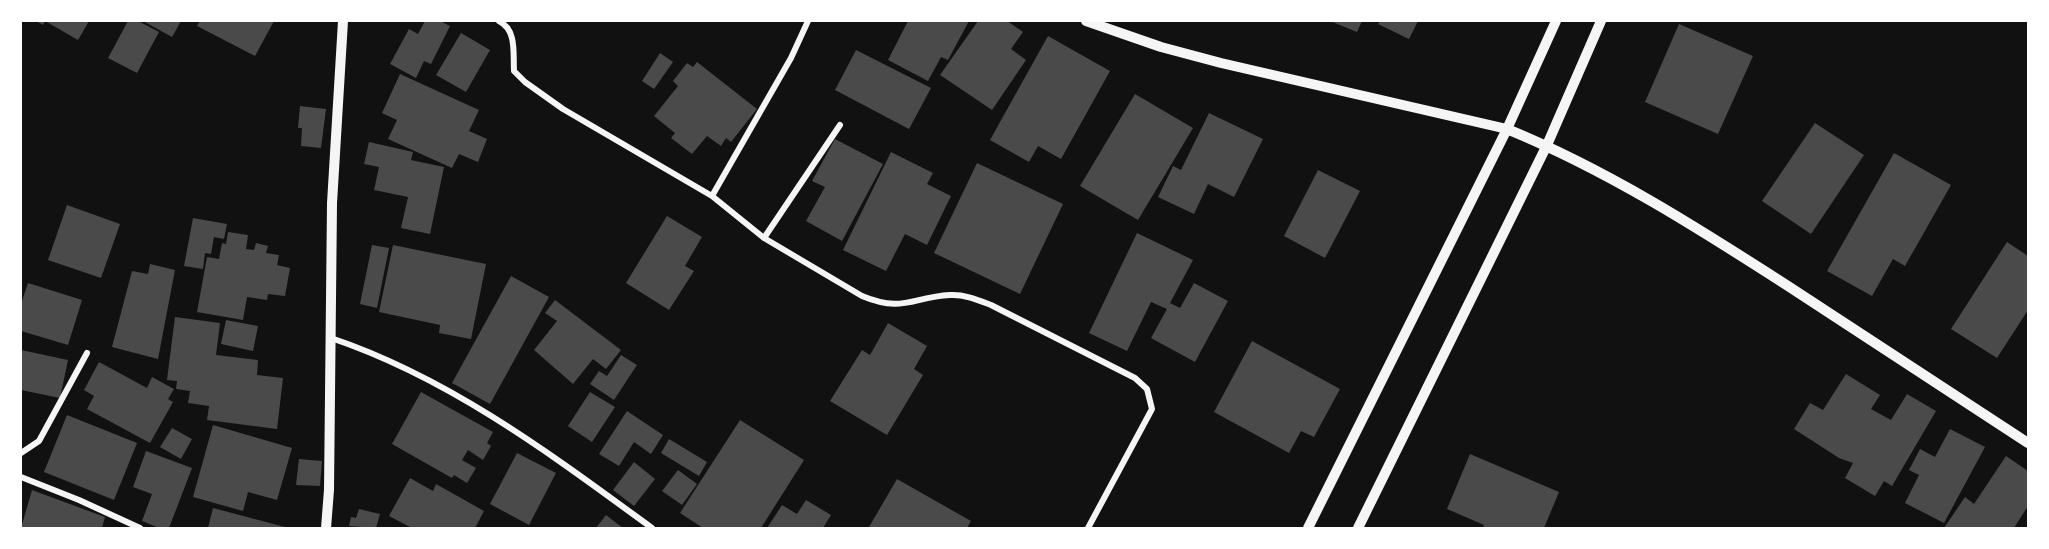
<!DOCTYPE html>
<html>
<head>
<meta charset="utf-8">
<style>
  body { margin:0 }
  #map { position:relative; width:2049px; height:549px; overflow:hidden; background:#111; font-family:Arial,sans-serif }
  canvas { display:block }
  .frame { position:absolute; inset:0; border:22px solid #fff; pointer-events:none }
</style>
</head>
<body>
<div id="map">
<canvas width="2049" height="549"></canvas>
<div class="frame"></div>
</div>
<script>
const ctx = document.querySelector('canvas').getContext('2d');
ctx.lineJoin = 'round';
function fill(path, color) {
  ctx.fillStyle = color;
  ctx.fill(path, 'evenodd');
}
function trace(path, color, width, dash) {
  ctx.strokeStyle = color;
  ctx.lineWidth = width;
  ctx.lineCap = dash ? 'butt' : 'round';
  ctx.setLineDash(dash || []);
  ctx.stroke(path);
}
const building = new Path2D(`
  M36 21H89L78 40 45 21 43 25Z
  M128 21H138L159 32 137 73 108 58Z
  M143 21H181L172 37Z
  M200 21H274L255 56 197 26Z
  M425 21H440L450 26 431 64 424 61 416 78 390 64 409 29 418 34Z
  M908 21H969L948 60 941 57 928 81 888 60Z
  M978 21H1007L1023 32 1011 49 1026 60 992 110 940 75Z
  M1330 21H1362L1357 32Z
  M1380 21H1418L1409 39 1378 24Z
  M1679 24 1753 56 1718 134 1645 102Z
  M461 33 490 50 466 92 436 75Z
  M1048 36 1110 71 1061 159 1038 146 1029 162 990 140Z
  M856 50 931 88 909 129 835 90Z
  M660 53 673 62 654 89 642 81Z
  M697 62 757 109 731 142 726 138 721 146 707 136 692 154 671 138 675 133 654 116 678 86 673 81 687 63 693 67Z
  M400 74 479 110 469 131 487 139 478 162 459 154 452 168 388 139 397 120 382 113Z
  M1135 94 1193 128 1138 220 1080 186Z
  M300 106 326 109 321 148 301 146 302 128H298Z
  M1209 113 1263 139 1234 197 1208 184 1194 214 1158 197 1173 166 1181 170Z
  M1815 123 1864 155 1811 234 1762 201Z
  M835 139 883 164 842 241 806 221 825 187 812 181Z
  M369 142 413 152 411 160 444 167 430 234 401 228 408 197 374 190 379 167 364 164Z
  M891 152 933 173 927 184 951 196 927 245 905 234 886 271 843 250Z
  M1894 153 1951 185 1905 266 1893 259 1872 296 1827 271Z
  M977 163 1063 204 1020 294 934 253Z
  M1318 170 1360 191 1325 258 1284 236Z
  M67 205 120 224 101 278 48 260Z
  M667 216 702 237 685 266 694 271 669 310 626 283Z
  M193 218 227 224 224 239 214 237 211 254 205 253 203 269 184 266Z
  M228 232 248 235 246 249 254 250 256 243 268 246 266 253 279 255 277 265 290 268 285 296 268 294 267 300 247 297 243 320 197 312 207 257 219 259 222 243 226 244Z
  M1137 233 1193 260 1170 303 1180 308 1194 283 1228 301 1195 362 1151 338 1167 309 1151 302 1127 351 1089 333Z
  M2007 242 2028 256V310L1997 358 1951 329Z
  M372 245 389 248 377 308 360 304Z
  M393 245 486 264 471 339 439 333 440 325 379 312Z
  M150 264 175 270 158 359 112 347 132 271 148 274Z
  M511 276 549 297 490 404 452 383Z
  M28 283 82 300 68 345 21 331V304Z
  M555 300 621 350 606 369 593 359 573 384 534 350 557 321 545 313Z
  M175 317 220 323 216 355 258 360 257 375 283 378 277 429 207 420 209 406 188 403 190 391 176 389 177 381 167 380Z
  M226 320 258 326 253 351 221 344Z
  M888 323 927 346 914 369 923 375 887 435 830 401 862 350 870 355Z
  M1252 341 1340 389 1314 437 1301 431 1289 453 1214 412Z
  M21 350 68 360 60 398 21 390Z
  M621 355 637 365 614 400 590 384 599 371 607 376Z
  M99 362 147 388 152 377 174 389 168 399 173 402 150 443 87 409 94 396 84 390Z
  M1846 374 1880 395 1871 409 1891 420 1907 394 1936 411 1892 486 1884 481 1875 496 1845 478 1853 463 1839 458 1794 429 1810 403 1823 410Z
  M421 392 493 432 487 443 491 446 483 460 468 450 462 460 476 468 467 483 454 475 452 478 392 444Z
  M590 392 615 407 592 442 568 426Z
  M627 411 663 435 651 454 634 442 619 466 599 454Z
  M67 415 137 443 114 500 44 472Z
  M740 420 804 460 761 528H703L680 513Z
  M213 425 292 448 277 500 248 492 243 511 193 497Z
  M172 428 192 439 181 459 160 447Z
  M1950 429 1985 447 1944 523 1905 503 1919 475 1909 470 1920 449 1935 457Z
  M669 439 707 462 699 476 661 453Z
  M146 451 192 468 169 528H159L142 521 152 494 133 487Z
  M517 453 556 473 529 525 490 504Z
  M1470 454 1559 492 1544 528H1483L1484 525 1447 509Z
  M2006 456 2028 471V506L2014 528H1944L1965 497 1974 504Z
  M299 459 322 461 320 486 296 485Z
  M634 462 655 479 634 506 613 490Z
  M678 470 697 484 682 505 662 491Z
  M410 478 433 491 436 484 484 511 475 528H412L389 516Z
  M897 479 971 521 967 528 869 527Z
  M32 490 105 517 102 528H21Z
  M806 500 831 515 823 528H767L782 505 797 514Z
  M213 508 285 527V528H208Z
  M359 509 380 514 376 528 349 526 351 517 356 518Z
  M606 515 623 528H596Z`);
const minor = new Path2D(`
  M499 21C517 30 513 53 514 71L525 82 563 109 712 196 764 238 862 296C903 313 912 297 950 295 964 294 978 300 991 305L1135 378 1147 389 1152 409 1088 528
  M712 196 791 58 808 21
  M764 238 840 125
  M331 338C450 378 552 455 652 528
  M21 453 39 441 87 353
  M21 477 79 500 140 528`);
const tertiary = new Path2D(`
  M1086 21 1161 47 1221 63 1507 129C1607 170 1698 228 1788 286 1868 338 1948 390 2028 443
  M326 528 329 490 332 203 343 21
  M1308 528 1507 129 1556 21
  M1358 528 1547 145 1601 21`);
fill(building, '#4a4a4a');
trace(minor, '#f5f5f5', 6);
trace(tertiary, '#f5f5f5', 10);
</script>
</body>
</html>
